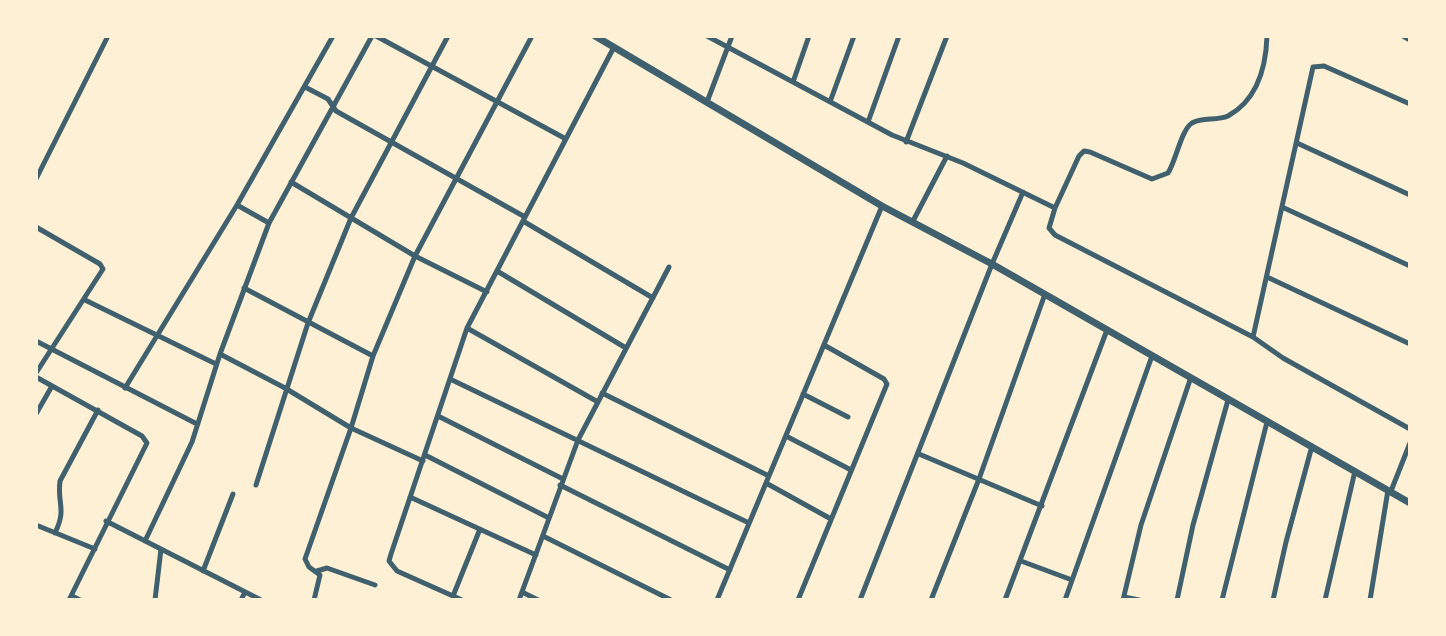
<!DOCTYPE html>
<html>
<head>
<meta charset="utf-8">
<style>
  body { margin:0 }
  #map { position:relative; width:1446px; height:636px; overflow:hidden; background:#fdf0d5; font-family:Montserrat,sans-serif }
  canvas { display:block }
  .frame { position:absolute; inset:0; border:38px solid #fdf0d5; pointer-events:none }
</style>
</head>
<body>
<div id="map">
<canvas width="1446" height="636"></canvas>
<div class="frame"></div>
</div>
<script>
const ctx = document.querySelector('canvas').getContext('2d');
ctx.lineJoin = 'round';
function trace(path, color, width, dash) {
  ctx.strokeStyle = color;
  ctx.lineWidth = width;
  ctx.lineCap = dash ? 'butt' : 'round';
  ctx.setLineDash(dash || []);
  ctx.stroke(path);
}
const minor = new Path2D(`
  M376 36 566 139
  M707 36 892 135 963 163 1055 208
  M1267 36C1266 67 1257 100 1228 116 1217 121 1202 117 1192 123 1181 130 1176 161 1168 173L1152 179 1090 152 1084 151 1079 156 1055 208 1049 228 1055 235 1253 337 1283 358 1410 429
  M1403 36 1410 40
  M793 82 809 36
  M305 87 328 99 336 111 525 217
  M707 102 732 36
  M830 102 854 36
  M868 122 899 36
  M906 142 947 36
  M1297 143 1410 195
  M36 179 108 36
  M291 182 415 256 487 292
  M237 205 269 223
  M1282 207 1410 266
  M523 221 653 298
  M913 221 947 156
  M36 227 100 264 103 269 36 373
  M497 271 626 348
  M1267 277 1410 344
  M244 288 373 356
  M85 300 216 364
  M467 328 598 402
  M1253 337 1313 67 1324 66 1410 104
  M36 341 197 424
  M220 354 285 388 351 428 423 461
  M36 377 142 436 147 443 69 600
  M450 379 749 523
  M125 388 237 205 333 36
  M602 393 769 476
  M803 394 848 417
  M36 414 52 386
  M438 416 563 479
  M786 436 851 470
  M919 454 1042 506
  M425 455 549 518
  M766 483 831 519
  M256 485 308 323 351 218 448 36
  M560 485 730 570
  M1391 491 1410 443
  M410 497 536 555
  M106 521 261 600
  M36 525 95 549
  M55 533C67 508 57 505 60 481L98 410
  M543 536 671 600
  M145 541 192 442 220 354 269 223 372 36
  M1021 561 1072 580
  M203 571 233 494
  M317 571 327 568 375 585
  M522 592 538 600
  M72 596 80 600
  M453 596 480 529
  M1124 597 1139 600
  M155 600 161 549
  M241 600 245 592
  M314 600 320 575 309 567 305 559 351 428 373 356 415 256 532 36
  M462 600 397 571 389 561 391 554 467 328 614 47
  M519 600 578 440 669 267
  M717 600 882 206
  M798 600 887 384 884 379 824 345
  M860 600 992 264 1023 192
  M931 600 979 479 1045 294
  M1005 600 1107 330
  M1065 600 1152 356
  M1123 600 1141 525 1191 377
  M1177 600 1193 525 1228 400
  M1222 600 1267 422
  M1273 600 1286 542 1312 446
  M1325 600 1355 471
  M1370 600 1388 490`);
const tertiary = new Path2D(`
  M595 36 882 206 992 264 1410 503`);
trace(minor, '#3f606c', 5);
trace(tertiary, '#3f606c', 7);
</script>
</body>
</html>
